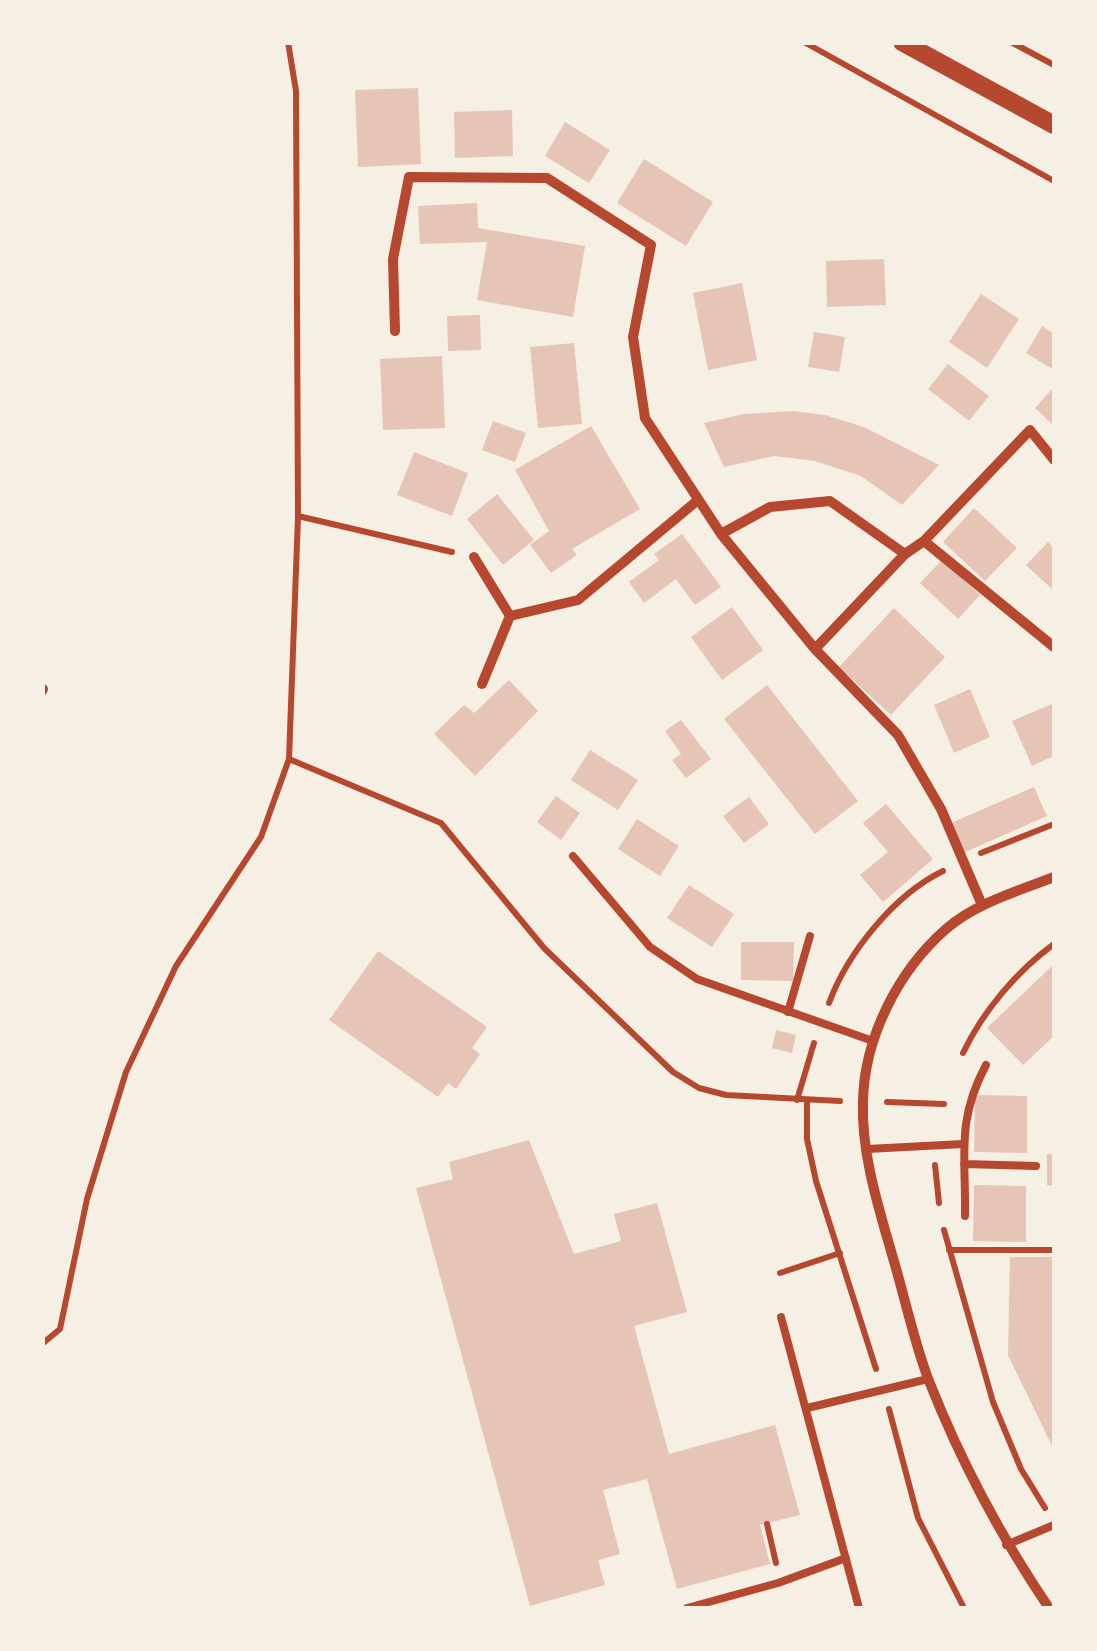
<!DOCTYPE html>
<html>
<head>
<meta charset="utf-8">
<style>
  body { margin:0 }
  #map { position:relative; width:1097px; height:1651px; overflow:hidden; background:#f6efe4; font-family:"Titillium Web",sans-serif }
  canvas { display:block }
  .frame { position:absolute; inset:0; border:45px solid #f6efe4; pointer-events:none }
</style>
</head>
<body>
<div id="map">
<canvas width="1097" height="1651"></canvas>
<div class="frame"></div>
</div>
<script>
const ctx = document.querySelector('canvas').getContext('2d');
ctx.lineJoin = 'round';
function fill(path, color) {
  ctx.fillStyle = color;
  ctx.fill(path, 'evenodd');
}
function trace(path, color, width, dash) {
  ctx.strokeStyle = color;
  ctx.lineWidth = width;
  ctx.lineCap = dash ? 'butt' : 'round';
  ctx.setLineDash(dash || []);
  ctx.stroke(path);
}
const building = new Path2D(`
  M418 88 421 164 358 167 355 90Z
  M512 110 513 156 455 158 454 112Z
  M565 122 610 150 589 183 545 156Z
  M644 159 713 202 686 246 617 203Z
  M477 203 478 228 585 246 573 317 477 300 487 242 420 244 418 206Z
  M884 259 886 305 827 307 826 261Z
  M742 283 757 360 708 370 693 293Z
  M981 294 1019 319 987 368 949 342Z
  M480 315 481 350 448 351 447 316Z
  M1042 326 1054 334V370L1026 353Z
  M814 332 845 337 839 372 808 367Z
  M574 343 582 424 538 428 530 347Z
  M442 356 445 428 383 430 380 359Z
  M948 364 989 396 969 421 928 389Z
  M1054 387V426L1035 408Z
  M793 411 825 415 864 427 939 465 902 505 861 476 815 461 774 456 724 467 704 423 744 414Z
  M493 421 526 433 515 462 482 450Z
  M591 426 640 509 572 549 577 555 551 573 530 545 549 531 515 470Z
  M414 452 468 473 452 516 397 495Z
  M497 494 534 540 503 565 467 519Z
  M974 508 1017 548 985 581 943 542Z
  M682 534 721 587 695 605 676 579 644 603 629 582 659 560 654 554Z
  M1048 542 1054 548 1052 589 1026 565Z
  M942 560 980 595 958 619 920 583Z
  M732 607 763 650 722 680 691 637Z
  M894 608 945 657 891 715 839 667Z
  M509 680 538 711 475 776 434 734 464 705 474 713Z
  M767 685 858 801 815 834 724 719Z
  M970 689 990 737 954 753 934 705Z
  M1054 703V756L1032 766 1012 721Z
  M681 720 711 759 686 778 672 760 681 754 665 731Z
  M590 750 638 780 618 810 571 780Z
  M1034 787 1047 816 963 853 951 823Z
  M556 796 580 813 561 840 537 822Z
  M749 797 769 824 744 843 723 816Z
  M886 804 933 859 883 902 860 875 888 852 863 823Z
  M637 819 679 846 660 876 618 849Z
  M689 885 734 914 712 947 667 918Z
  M741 942H794L793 981 741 980Z
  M378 951 487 1027 472 1048 480 1054 456 1089 448 1083 438 1097 329 1020Z
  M1054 964V1036L1023 1065 987 1028Z
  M776 1030 796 1035 792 1053 772 1048Z
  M975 1095 1027 1096V1153L974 1152Z
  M529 1140 574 1254 621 1241 614 1214 657 1203 687 1312 634 1326 669 1454 775 1425 800 1515 760 1525 770 1564 677 1589 647 1479 603 1490 620 1554 598 1560 605 1585 530 1606 416 1188 453 1179 449 1162Z
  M1047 1154H1054V1186L1047 1185Z
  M974 1185 1026 1186V1242L973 1241Z
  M1010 1257H1053L1054 1450 1008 1355Z`);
const path = new Path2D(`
  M804 42 1054 181
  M1011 42 1054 65
  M298 516 452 552
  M289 759 441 823 544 948 673 1072 699 1088 726 1095 840 1101
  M981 853 1054 824
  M829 1003C848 952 894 895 943 871
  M963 1053C983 1011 1017 971 1054 944
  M797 1100 814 1043
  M807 1101V1139L816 1181 876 1369
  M887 1102 944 1104
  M935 1165 939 1203
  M944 1230 993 1402 1021 1469 1045 1508
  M949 1250H1054
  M780 1273 840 1253
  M42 1344 60 1329 87 1199 126 1072 176 966 261 837 289 759 298 516 296 91 288 42
  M889 1409 918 1518 964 1608
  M767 1524 776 1563`);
const service = new Path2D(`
  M573 856 650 947 697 979 873 1041
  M788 1012 810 936
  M867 1149 963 1144
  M964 1164 1036 1166
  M965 1216C966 1155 956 1121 986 1065
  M781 1317 859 1608
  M807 1408 928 1379
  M1006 1545 1054 1525
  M687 1608 778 1583 846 1558`);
const minor = new Path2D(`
  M395 331 393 259 409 177 547 178 651 245 633 337 645 418 721 534 815 649 898 735 941 809 982 905
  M721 534 770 507 830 501 905 554
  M924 541 1054 647
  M474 557 510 616 482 684
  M510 616 578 600 698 500
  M815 649 905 554 924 541 1030 430 1054 460
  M42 691 43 689
  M1049 1608C1001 1537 961 1462 929 1381 914 1342 905 1298 893 1258 879 1209 861 1153 863 1102 864 1038 898 971 946 929 976 903 1018 891 1054 877`);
const tertiary = new Path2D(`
  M902 42 1054 125`);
fill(building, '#e6c5b7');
trace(path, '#b5482f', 6);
trace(service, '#b5482f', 8);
trace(minor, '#b5482f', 10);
trace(tertiary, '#b5482f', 18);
</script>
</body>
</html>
